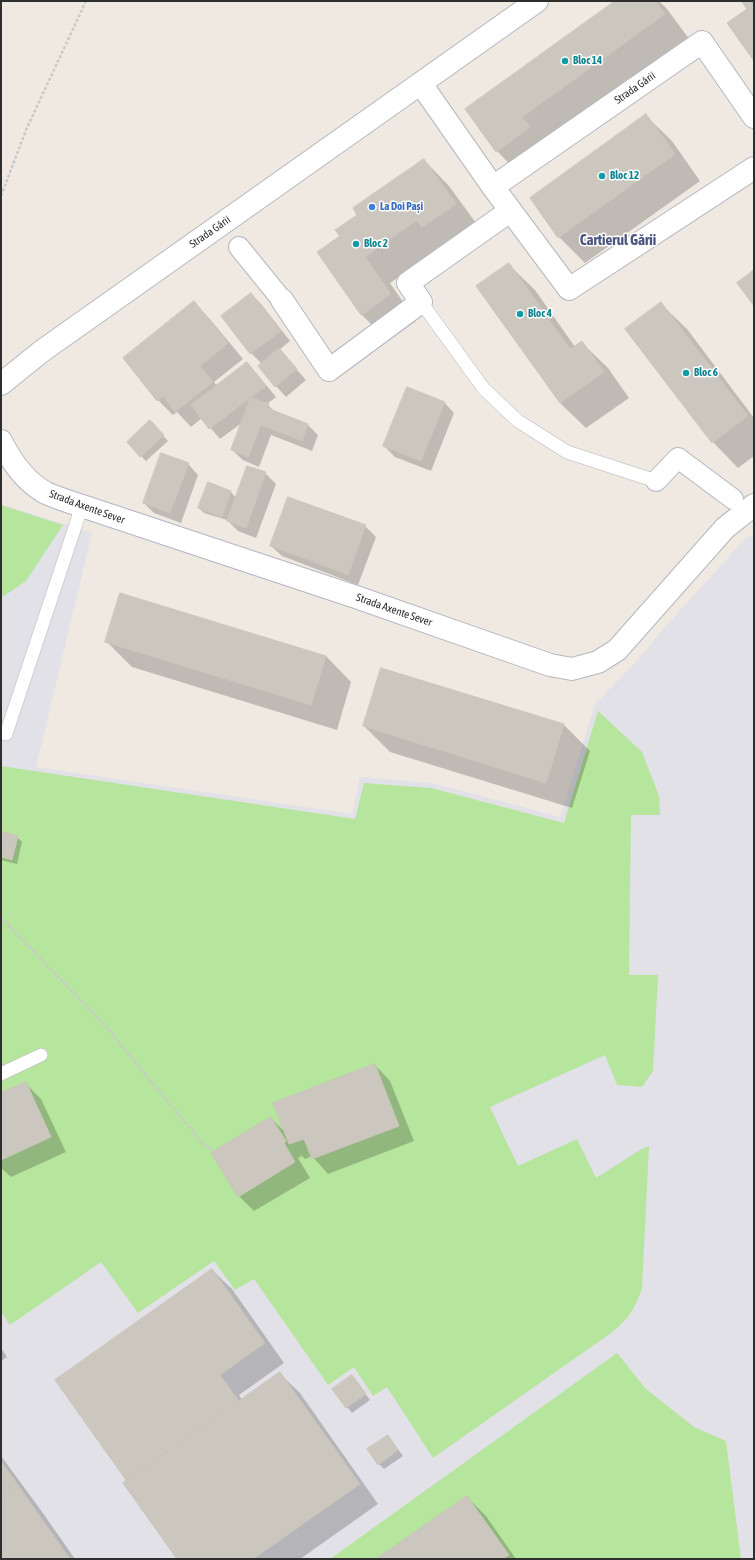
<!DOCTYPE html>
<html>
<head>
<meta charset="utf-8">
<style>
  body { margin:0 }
  #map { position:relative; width:755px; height:1560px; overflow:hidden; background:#efe9e1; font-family:"Asap Condensed",sans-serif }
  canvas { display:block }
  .frame { position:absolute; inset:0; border:2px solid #2e2e2e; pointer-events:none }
</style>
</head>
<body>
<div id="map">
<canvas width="755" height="1560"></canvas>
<div class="frame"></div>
</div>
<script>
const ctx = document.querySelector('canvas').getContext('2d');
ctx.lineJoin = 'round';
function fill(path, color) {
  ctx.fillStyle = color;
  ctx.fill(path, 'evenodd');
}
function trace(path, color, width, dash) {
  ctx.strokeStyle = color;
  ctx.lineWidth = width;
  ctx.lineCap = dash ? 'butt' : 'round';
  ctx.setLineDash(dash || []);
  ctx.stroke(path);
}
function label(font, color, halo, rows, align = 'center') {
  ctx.font = font + ' "Asap Condensed",sans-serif';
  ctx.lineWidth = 3;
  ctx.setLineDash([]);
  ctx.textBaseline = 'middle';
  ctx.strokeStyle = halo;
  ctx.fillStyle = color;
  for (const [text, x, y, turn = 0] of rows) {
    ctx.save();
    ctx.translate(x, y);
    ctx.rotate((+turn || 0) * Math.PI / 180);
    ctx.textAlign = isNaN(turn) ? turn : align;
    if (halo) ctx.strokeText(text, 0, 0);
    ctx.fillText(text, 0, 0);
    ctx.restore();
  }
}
const industrial = new Path2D(`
  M1 504 92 533 36 767 352 814 360 777 432 783 560 817 595 704 635 663 663 629 743 541 754 533V1559H1Z`);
const green = new Path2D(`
  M1 505 63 525 26 581 1 598Z
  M598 711 642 752 659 796 660 815H631L629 975H658L653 1071 642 1087 617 1085 605 1055 490 1107 518 1166 577 1139 596 1178 640 1150 649 1146 642 1289C633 1312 630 1317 611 1333L433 1458 387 1387 373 1396 354 1367 328 1385 254 1279 235 1290 214 1261 138 1313 101 1262 10 1325 1 1312V766L355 819 364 783 431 788 564 823Z
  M617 1353 646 1389 694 1427 726 1441 741 1559H330Z`);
const shadow = new Path2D(`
  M617 1H659L667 9 690 40 522 177 497 151 466 109Z
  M646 116 672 141 700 181 585 263 559 237 531 198Z
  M424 160 449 186 481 230 443 246 390 283 416 321 388 341 362 315 318 252 341 236Z
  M509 265 535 290 575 347 582 343 608 368 629 398 586 428 560 403 478 286Z
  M251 294 261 304 290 341 279 350 306 380 286 397 276 386 262 364 251 353Z
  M194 303 209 318 243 359 214 382 217 386 247 363 257 374 276 397 267 404 276 413 308 425 318 435 312 451 271 435 259 467 243 460 232 450 243 422 220 439 202 418 191 427 177 412 173 415 158 400Z
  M661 304 687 329 754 418V456L738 468 713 442Z
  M444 402 454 413 431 471 395 457 384 446Z
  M155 427 168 441 146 461 141 456Z
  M188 464 198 475 181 523 154 513 144 503Z
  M265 473 276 484 256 538 238 531 227 520 204 513 199 508 231 492 236 498Z
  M365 526 376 537 358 585 282 556 271 546Z
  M106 641 326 656 351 682 337 730 132 667Z
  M382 669 564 725 590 751 572 808 390 752 364 726Z
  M1 832 17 837 22 842 17 864 1 860Z
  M375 1065 390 1081 414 1141 328 1174 312 1156 305 1159 302 1156 298 1158 310 1178 254 1211 239 1196 271 1118 285 1132Z
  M25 1083 41 1099 66 1152 11 1177 1 1168V1095Z
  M212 1270 232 1289 284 1363 239 1395 242 1400 280 1374 300 1393 378 1504 300 1559H178L128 1480 56 1380Z
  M1 1348 7 1357 1 1361Z
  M352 1376 370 1400 352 1413 333 1389Z
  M388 1436 403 1456 384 1469 379 1464Z
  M1 1456 40 1509 75 1559H1Z
  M467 1497 486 1516 516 1559H378Z`);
const building = new Path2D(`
  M615 1H655L665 14 522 117 530 127 496 152 465 109Z
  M743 1H754V61L727 23 747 9 742 2Z
  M646 114 675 154 558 238 530 198Z
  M424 159 456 204 422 227 417 220 365 257 391 294 361 315 317 252 340 236 335 230 357 215 353 208Z
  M509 263 570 349 582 341 604 372 560 403 476 286Z
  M754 270V306L737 283Z
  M251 293 281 331 250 354 221 316Z
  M194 301 228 343 200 366 213 382 175 412 163 396 157 401 123 358Z
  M661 302 748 416 712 443 625 329Z
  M279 348 297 369 275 387 258 366Z
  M247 362 266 386 209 429 191 405Z
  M407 387 445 402 421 461 383 446Z
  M251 397 269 404 267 408 308 424 302 441 261 425 248 457 231 450Z
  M150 420 164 435 140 457 127 442Z
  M161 453 189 463 170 513 143 503Z
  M247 466 266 472 246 528 227 521Z
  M208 482 231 491 222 517 198 508Z
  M288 497 327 511 309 560 270 546Z
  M327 511 366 525 348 575 309 560Z
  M120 593 326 656 311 705 105 642Z
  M381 668 564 724 546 783 363 726Z
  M1 831 18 836 12 860 1 857Z
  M375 1064 399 1126 312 1159 304 1139 289 1144 273 1103Z
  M26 1082 51 1137 1 1160V1093Z
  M271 1117 286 1141 284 1143 295 1162 238 1197 211 1153Z
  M212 1269 265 1343 220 1375 239 1401 126 1480 55 1380Z
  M280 1372 360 1484 253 1559H177L123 1483Z
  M352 1375 366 1394 346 1408 332 1389Z
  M388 1435 398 1450 378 1465 367 1449Z
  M1 1461 20 1488 1 1502Z
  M20 1488 70 1559H1V1502Z
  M467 1496 509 1555 503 1559H376Z`);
const path = new Path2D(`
  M1 196 26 130 86 1
  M1 918 101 1021 204 1145 215 1151`);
const service = new Path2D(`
  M421 302 484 389 518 421 567 452 656 481
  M1 733 6 734 82 506
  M1 1074 41 1055`);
const pedestrian = new Path2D(`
  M239 247 282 300
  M656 481 678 458 733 499`);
const minor = new Path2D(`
  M421 84 493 187 569 289 754 168
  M493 187 702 42 754 117
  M282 300 329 370 421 302 408 283 510 211`);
const secondary = new Path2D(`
  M1 384 42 351 537 1
  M1 441C11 461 26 482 46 493 57 498 70 502 82 506L356 597 550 665 572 669 598 662 617 650 725 528 754 505`);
const markers = [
  [565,61,4,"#0f9aa8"],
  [602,176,4,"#0f9aa8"],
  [372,207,4,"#3f7fe0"],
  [356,244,4,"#0f9aa8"],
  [520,314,4,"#0f9aa8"],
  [686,373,4,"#0f9aa8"]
];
const cultureNames = [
  ["Bloc 14",573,61],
  ["Bloc 12",610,176],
  ["Bloc 2",364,244],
  ["Bloc 4",528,314],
  ["Bloc 6",694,373]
];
const streetNames = [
  ["Strada Gării",635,88,-35],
  ["Strada Gării",210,232,-35],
  ["Strada Axente Sever",87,507,20],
  ["Strada Axente Sever",394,610,19]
];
const shopNames = [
  ["La Doi Pași",380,207]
];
const districtNames = [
  ["Cartierul Gării",618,240]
];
fill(industrial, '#e3e1e8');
fill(green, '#b6e59e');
fill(shadow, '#0003');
fill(building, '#cbc7bf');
trace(building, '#cbc5ba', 1);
trace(service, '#b4b7c1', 14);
trace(pedestrian, '#b4b7c1', 22);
trace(minor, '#b4b7c1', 24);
trace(secondary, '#b4b7c1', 24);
trace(path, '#c9c9c9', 2.5, [3, 2]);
trace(service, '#fff', 13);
trace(pedestrian, '#fff', 20);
trace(minor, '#fff', 22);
trace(secondary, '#fff', 22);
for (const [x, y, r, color] of markers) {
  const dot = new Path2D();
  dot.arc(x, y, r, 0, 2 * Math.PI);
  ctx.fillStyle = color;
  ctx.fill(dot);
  trace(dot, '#fff', 1.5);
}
label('bold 11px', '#0d838f', '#fff', cultureNames, 'left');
label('11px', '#2e2e2e', '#fff', streetNames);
label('bold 11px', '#366cbe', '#fff', shopNames, 'left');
label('bold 15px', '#4d5680', '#fff', districtNames);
</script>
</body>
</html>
